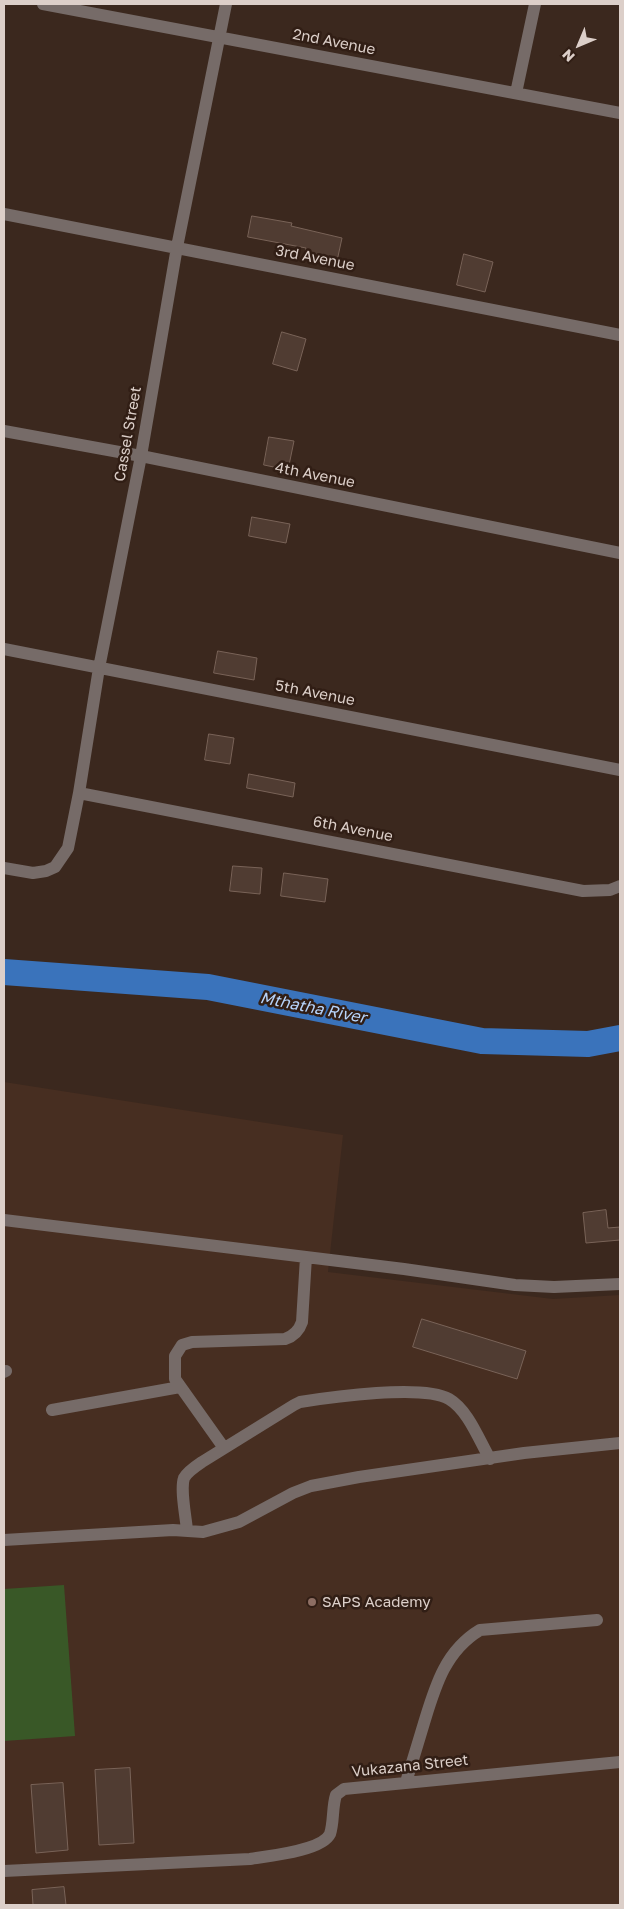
<!DOCTYPE html>
<html>
<head>
<meta charset="utf-8">
<style>
  body { margin:0 }
  #map { position:relative; width:624px; height:1909px; overflow:hidden; background:#3b281e; font-family:"Golos Text",sans-serif }
  canvas { display:block }
  .frame { position:absolute; inset:0; border:5px solid #dccfc9; pointer-events:none }
  .north { position:absolute; left:554px; top:20px; width:50px; height:50px; -webkit-text-stroke:4px #311e15; paint-order:stroke; rotate:225deg; font-size:14px; font-weight:700; line-height:20px; text-align:center; color:#dccfc9 }
  .north::after { content:''; display:block; margin:auto; width:18px; height:22px; background:#dccfc9; clip-path:polygon(50% 0,100% 100%,50% 72%,0 100%) }
</style>
</head>
<body>
<div id="map">
<canvas width="624" height="1909"></canvas>
<div class="frame"></div>
<div class="north">N</div>
</div>
<script>
const ctx = document.querySelector('canvas').getContext('2d');
ctx.lineJoin = 'round';
function fill(path, color) {
  ctx.fillStyle = color;
  ctx.fill(path, 'evenodd');
}
function trace(path, color, width, dash) {
  ctx.strokeStyle = color;
  ctx.lineWidth = width;
  ctx.lineCap = dash ? 'butt' : 'round';
  ctx.setLineDash(dash || []);
  ctx.stroke(path);
}
function label(font, color, halo, rows, align = 'center') {
  ctx.font = font + ' "Golos Text",sans-serif';
  ctx.lineWidth = 5;
  ctx.setLineDash([]);
  ctx.textBaseline = 'middle';
  ctx.strokeStyle = halo;
  ctx.fillStyle = color;
  for (const [text, x, y, turn = 0] of rows) {
    ctx.save();
    ctx.translate(x, y);
    ctx.rotate((+turn || 0) * Math.PI / 180);
    ctx.textAlign = isNaN(turn) ? turn : align;
    if (halo) ctx.strokeText(text, 0, 0);
    ctx.fillText(text, 0, 0);
    ctx.restore();
  }
}
const built = new Path2D(`
  M4 1082 343 1135 328 1272 553 1299 620 1295V1905H4Z`);
const green = new Path2D(`
  M64 1585 75 1736 4 1741V1589Z`);
const river = new Path2D(`
  M4 972 208 987 482 1041 588 1044 620 1038`);
const building = new Path2D(`
  M252 216 292 223 291 226 342 238 337 261 305 254 306 248 248 237Z
  M464 254 493 262 485 292 457 285Z
  M282 332 306 339 297 371 273 364Z
  M269 437 294 441 288 470 264 465Z
  M252 517 290 524 286 543 249 536Z
  M218 651 257 658 254 680 214 673Z
  M209 734 234 738 230 764 205 760Z
  M249 774 295 783 293 797 247 788Z
  M233 866 262 868 260 894 230 891Z
  M284 873 328 879 325 902 281 896Z
  M606 1210 608 1228 620 1227V1240L586 1243 583 1213Z
  M422 1319 526 1351 517 1379 413 1347Z
  M130 1768 134 1843 99 1845 95 1770Z
  M63 1783 68 1850 36 1853 31 1785Z
  M64 1887 66 1905H33L32 1890Z`);
const minor = new Path2D(`
  M43 4 620 113
  M516 93 535 4
  M4 214 620 335
  M4 431 141 456 620 553
  M4 649 620 770
  M79 793 583 891 610 890 620 886
  M4 868 33 873 46 871 55 867 68 848 79 793 99 668 141 456 177 247 226 4
  M4 1220 404 1269 515 1285 554 1287 620 1284
  M4 1372 6 1371
  M52 1410 180 1387
  M224 1448 175 1379V1356L182 1345 192 1342 285 1339C294 1336 299 1331 302 1322L306 1257
  M187 1530C186 1518 180 1489 184 1478 187 1472 196 1466 202 1462L294 1405 300 1402C331 1397 423 1384 449 1399 468 1410 479 1440 490 1459
  M4 1540 173 1530 203 1532 239 1522 293 1493 311 1486 359 1477 524 1453 620 1443
  M406 1782C412 1763 418 1743 424 1723 435 1687 445 1651 480 1630L597 1620
  M4 1871 250 1859C268 1856 322 1851 330 1834 334 1822 332 1807 336 1795L344 1789 620 1762`);
const markers = [
  [312,1602,5,"#8d6e63"]
];
const streetNames = [
  ["2nd Avenue",334,42,11],
  ["3rd Avenue",315,258,11],
  ["Cassel Street",128,434,-80],
  ["4th Avenue",315,475,11],
  ["5th Avenue",315,693,11],
  ["6th Avenue",353,829,11],
  ["Vukazana Street",410,1766,-6]
];
const poiNames = [
  ["SAPS Academy",322,1602]
];
const waterNames = [
  ["Mthatha River",313,1008,11]
];
fill(built, '#472e21');
fill(green, '#395827');
trace(river, '#3a73bb', 26);
fill(building, '#503c32');
trace(building, '#796358', 1);
trace(minor, '#766b68', 12);
for (const [x, y, r, color] of markers) {
  const dot = new Path2D();
  dot.arc(x, y, r, 0, 2 * Math.PI);
  ctx.fillStyle = color;
  ctx.fill(dot);
  trace(dot, '#311e15', 2);
}
label('15px', '#dccfc9', '#311e15', streetNames);
label('15px', '#dccfc9', '#311e15', poiNames, 'left');
label('italic 16px', '#b6d3fa', '#311e15', waterNames);
</script>
</body>
</html>
